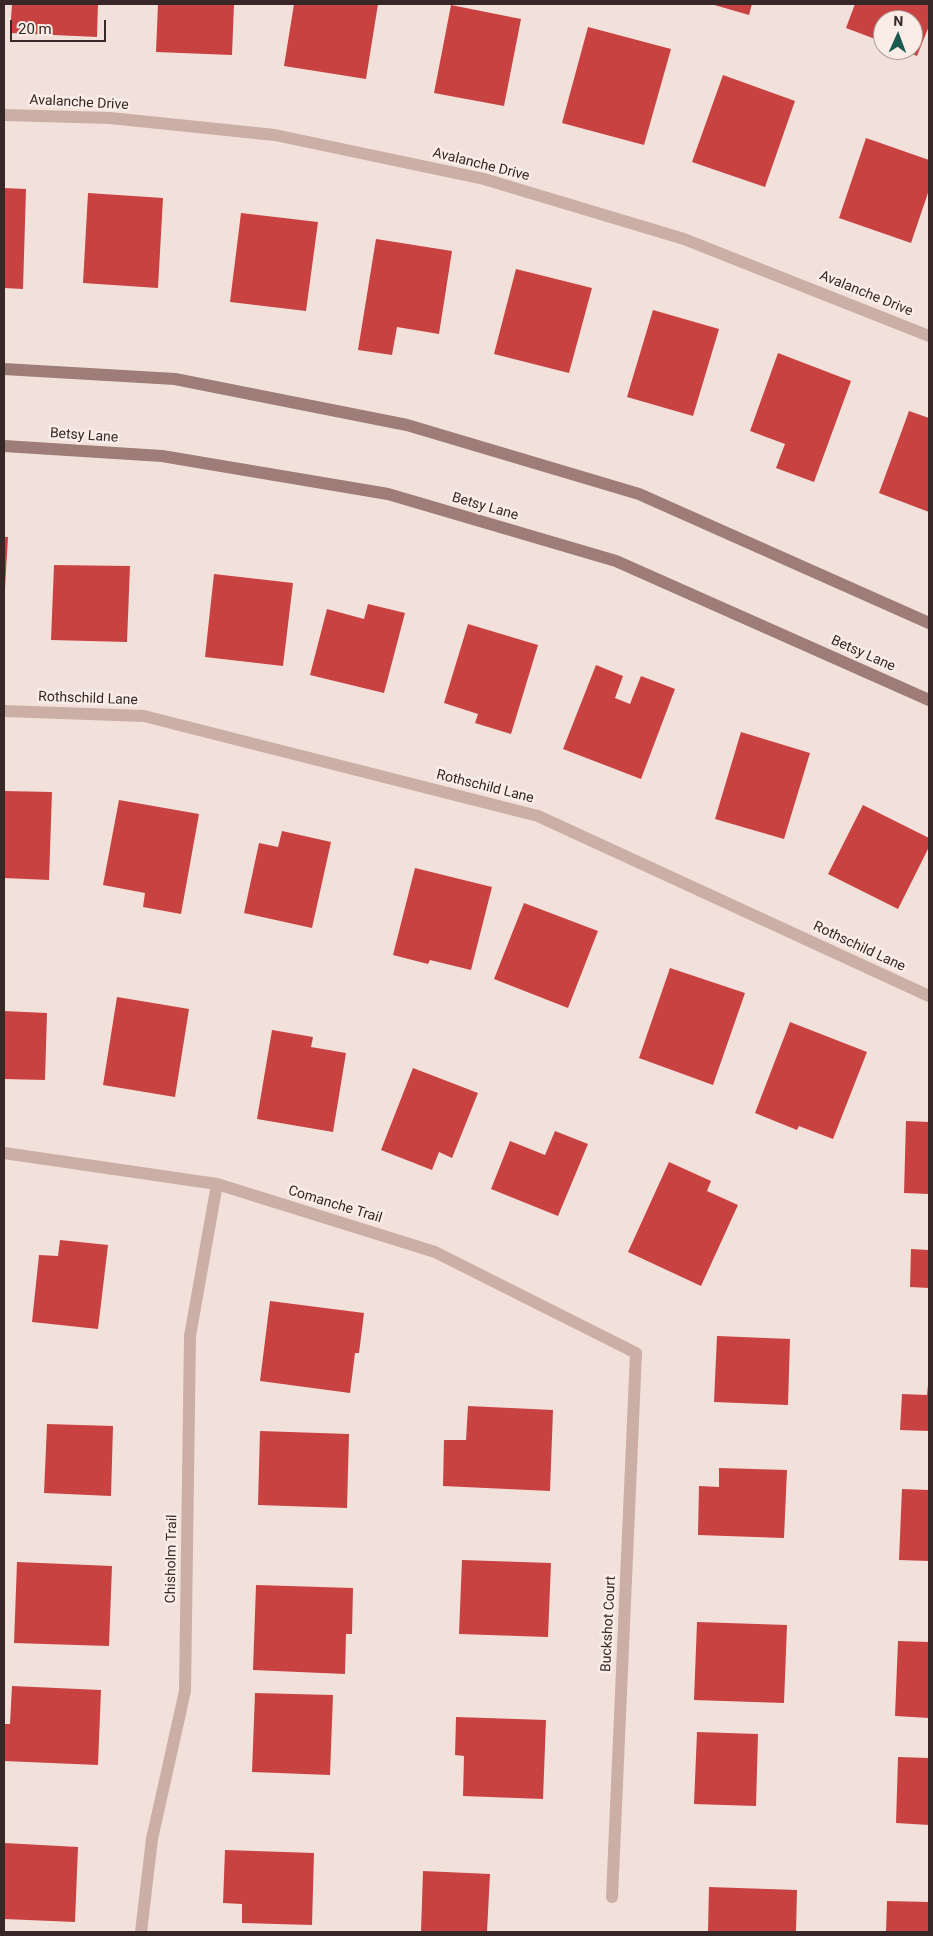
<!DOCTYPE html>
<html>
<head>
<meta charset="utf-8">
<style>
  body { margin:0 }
  #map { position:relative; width:933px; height:1936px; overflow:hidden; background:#f2e1da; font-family:Roboto,sans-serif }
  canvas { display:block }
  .frame { position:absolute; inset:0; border:5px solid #372827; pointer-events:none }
  .north { position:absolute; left:873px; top:10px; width:50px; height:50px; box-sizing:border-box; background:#faede7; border:1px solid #ac9e9a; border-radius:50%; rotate:2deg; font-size:14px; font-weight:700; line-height:20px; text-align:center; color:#372827 }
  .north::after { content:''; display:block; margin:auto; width:18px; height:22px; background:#1c594e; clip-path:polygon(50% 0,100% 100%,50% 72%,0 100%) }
  .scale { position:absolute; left:10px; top:20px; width:96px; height:22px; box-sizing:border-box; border:2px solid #372827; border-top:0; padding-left:6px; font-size:15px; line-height:18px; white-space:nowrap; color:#372827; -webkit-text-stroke:4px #faede7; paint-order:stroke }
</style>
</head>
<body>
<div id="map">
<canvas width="933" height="1936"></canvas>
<div class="frame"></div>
<div class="north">N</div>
<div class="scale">20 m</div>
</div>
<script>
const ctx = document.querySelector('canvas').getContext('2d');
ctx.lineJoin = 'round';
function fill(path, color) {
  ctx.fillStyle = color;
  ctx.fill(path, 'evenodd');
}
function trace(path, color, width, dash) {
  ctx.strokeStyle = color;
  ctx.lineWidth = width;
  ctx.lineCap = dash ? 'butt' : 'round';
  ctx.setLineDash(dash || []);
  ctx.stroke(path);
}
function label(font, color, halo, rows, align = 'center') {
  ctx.font = font + ' Roboto,sans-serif';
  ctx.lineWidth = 5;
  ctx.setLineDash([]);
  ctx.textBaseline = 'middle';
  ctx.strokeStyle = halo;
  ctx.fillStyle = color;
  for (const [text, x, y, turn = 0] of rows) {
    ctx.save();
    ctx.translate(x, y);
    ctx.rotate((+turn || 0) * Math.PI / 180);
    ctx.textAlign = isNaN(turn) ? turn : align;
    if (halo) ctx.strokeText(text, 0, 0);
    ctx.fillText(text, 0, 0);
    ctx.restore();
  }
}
const building = new Path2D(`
  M12 4H98L97 37 10 33Z
  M158 4H234L232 55 156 52Z
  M294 4H378L366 79 284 66Z
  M711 4H752L749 15Z
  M855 4H929V26L917 56 903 50H913V20H883V42L846 28Z
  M451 5 521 19 504 106 434 93Z
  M588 27 671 49 644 145 562 123Z
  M723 75 795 101 765 187 692 162Z
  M866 138 929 160V190L911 243 839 218Z
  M4 188 26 189 23 289 4 288Z
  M88 193 163 198 158 288 83 283Z
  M241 213 318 222 306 311 230 302Z
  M376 239 452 251 439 334 397 327 392 355 358 350Z
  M516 269 592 288 569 373 494 354Z
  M653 310 719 329 693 416 627 397Z
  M778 353 851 381 814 482 776 468 785 444 750 431Z
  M909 411 929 418V512L879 493Z
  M4 537H8L5 588H4Z
  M54 565 130 566 127 642 51 640Z
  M214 574 293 583 283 666 205 657Z
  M368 604 405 613 384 693 310 675 327 609 364 619Z
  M468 624 538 645 511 734 475 723 478 714 444 703Z
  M596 665 623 676 615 698 630 704 641 676 675 689 641 779 563 749Z
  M741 732 810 753 784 839 715 819Z
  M4 791 52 792 49 880 4 878Z
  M119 800 199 814 181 914 143 907 145 893 103 885Z
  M863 805 929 838V847L898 909 828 874Z
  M282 831 331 842 312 928 244 913 259 843 278 847Z
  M415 868 492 887 471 970 430 960 428 964 393 955Z
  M524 903 598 931 568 1008 494 979Z
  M670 968 745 993 713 1085 639 1058Z
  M117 997 189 1009 175 1097 103 1085Z
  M4 1011 47 1013 45 1080 4 1079Z
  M790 1022 867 1052 833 1139 799 1126 797 1130 755 1113Z
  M272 1030 313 1037 311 1047 346 1053 333 1132 257 1119Z
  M413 1068 478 1093 452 1158 439 1152 432 1170 381 1150Z
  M906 1121 929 1122V1194L904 1193Z
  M555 1131 588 1144 558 1216 491 1189 510 1141 545 1155Z
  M669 1162 711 1181 707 1191 738 1205 701 1286 628 1252Z
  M60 1240 108 1245 98 1329 32 1322 39 1255 58 1256Z
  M911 1249 929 1250V1288L910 1287Z
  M270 1301 364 1313 359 1353H355L350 1393 260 1381Z
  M717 1336 790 1339 788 1405 714 1402Z
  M928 1385 929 1431 900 1430 902 1394 927 1395Z
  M468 1406 553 1410 550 1491 443 1486 444 1440H466Z
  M47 1424 113 1426 111 1496 44 1493Z
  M260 1431 349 1434 347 1508 258 1505Z
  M719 1468 787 1470 784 1538 698 1535 699 1486 719 1487Z
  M902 1489 929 1490V1561L899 1560Z
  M462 1560 551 1563 548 1637 459 1634Z
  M17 1562 112 1566 109 1646 14 1643Z
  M256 1585 353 1588 352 1634H346L345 1674 253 1670Z
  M697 1622 787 1625 784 1703 694 1700Z
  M898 1641 929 1642V1718L895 1716Z
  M12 1686 101 1690 98 1765 4 1761V1724H10Z
  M255 1693 333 1695 330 1775 252 1772Z
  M456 1717 546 1720 543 1799 463 1796 464 1756 455 1755Z
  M697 1732 758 1734 756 1806 694 1804Z
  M898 1757 929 1758V1825L896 1823Z
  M4 1843 78 1847 75 1922 4 1919Z
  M225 1850 314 1853 312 1925 242 1923V1904L223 1903Z
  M423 1871 490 1874 487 1932H421Z
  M709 1887 797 1890 796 1932H708Z
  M887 1901 929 1902V1932H886Z`);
const minor = new Path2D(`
  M4 115 110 118 275 135 484 179 684 239 929 336
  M4 711 144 716 538 816 929 996
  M4 1153 217 1184 435 1252 636 1353 612 1897
  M141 1932 152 1839 185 1691 190 1336 217 1184`);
const secondary = new Path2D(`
  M4 369 175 379 407 425 639 494 929 623
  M4 446 162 456 388 494 616 561 929 700`);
const streetNames = [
  ["Avalanche Drive",79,103,3],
  ["Avalanche Drive",481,165,14],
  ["Avalanche Drive",866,294,22],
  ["Betsy Lane",84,436,4],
  ["Betsy Lane",485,507,16],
  ["Betsy Lane",863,654,24],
  ["Rothschild Lane",88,699,2],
  ["Rothschild Lane",485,787,14],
  ["Rothschild Lane",859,947,25],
  ["Comanche Trail",335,1205,17],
  ["Chisholm Trail",172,1559,-89],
  ["Buckshot Court",609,1624,-87]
];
fill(building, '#c94242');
trace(minor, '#cbaea6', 12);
trace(secondary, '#9e7c77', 12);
label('14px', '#372827', '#faede7', streetNames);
</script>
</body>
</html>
